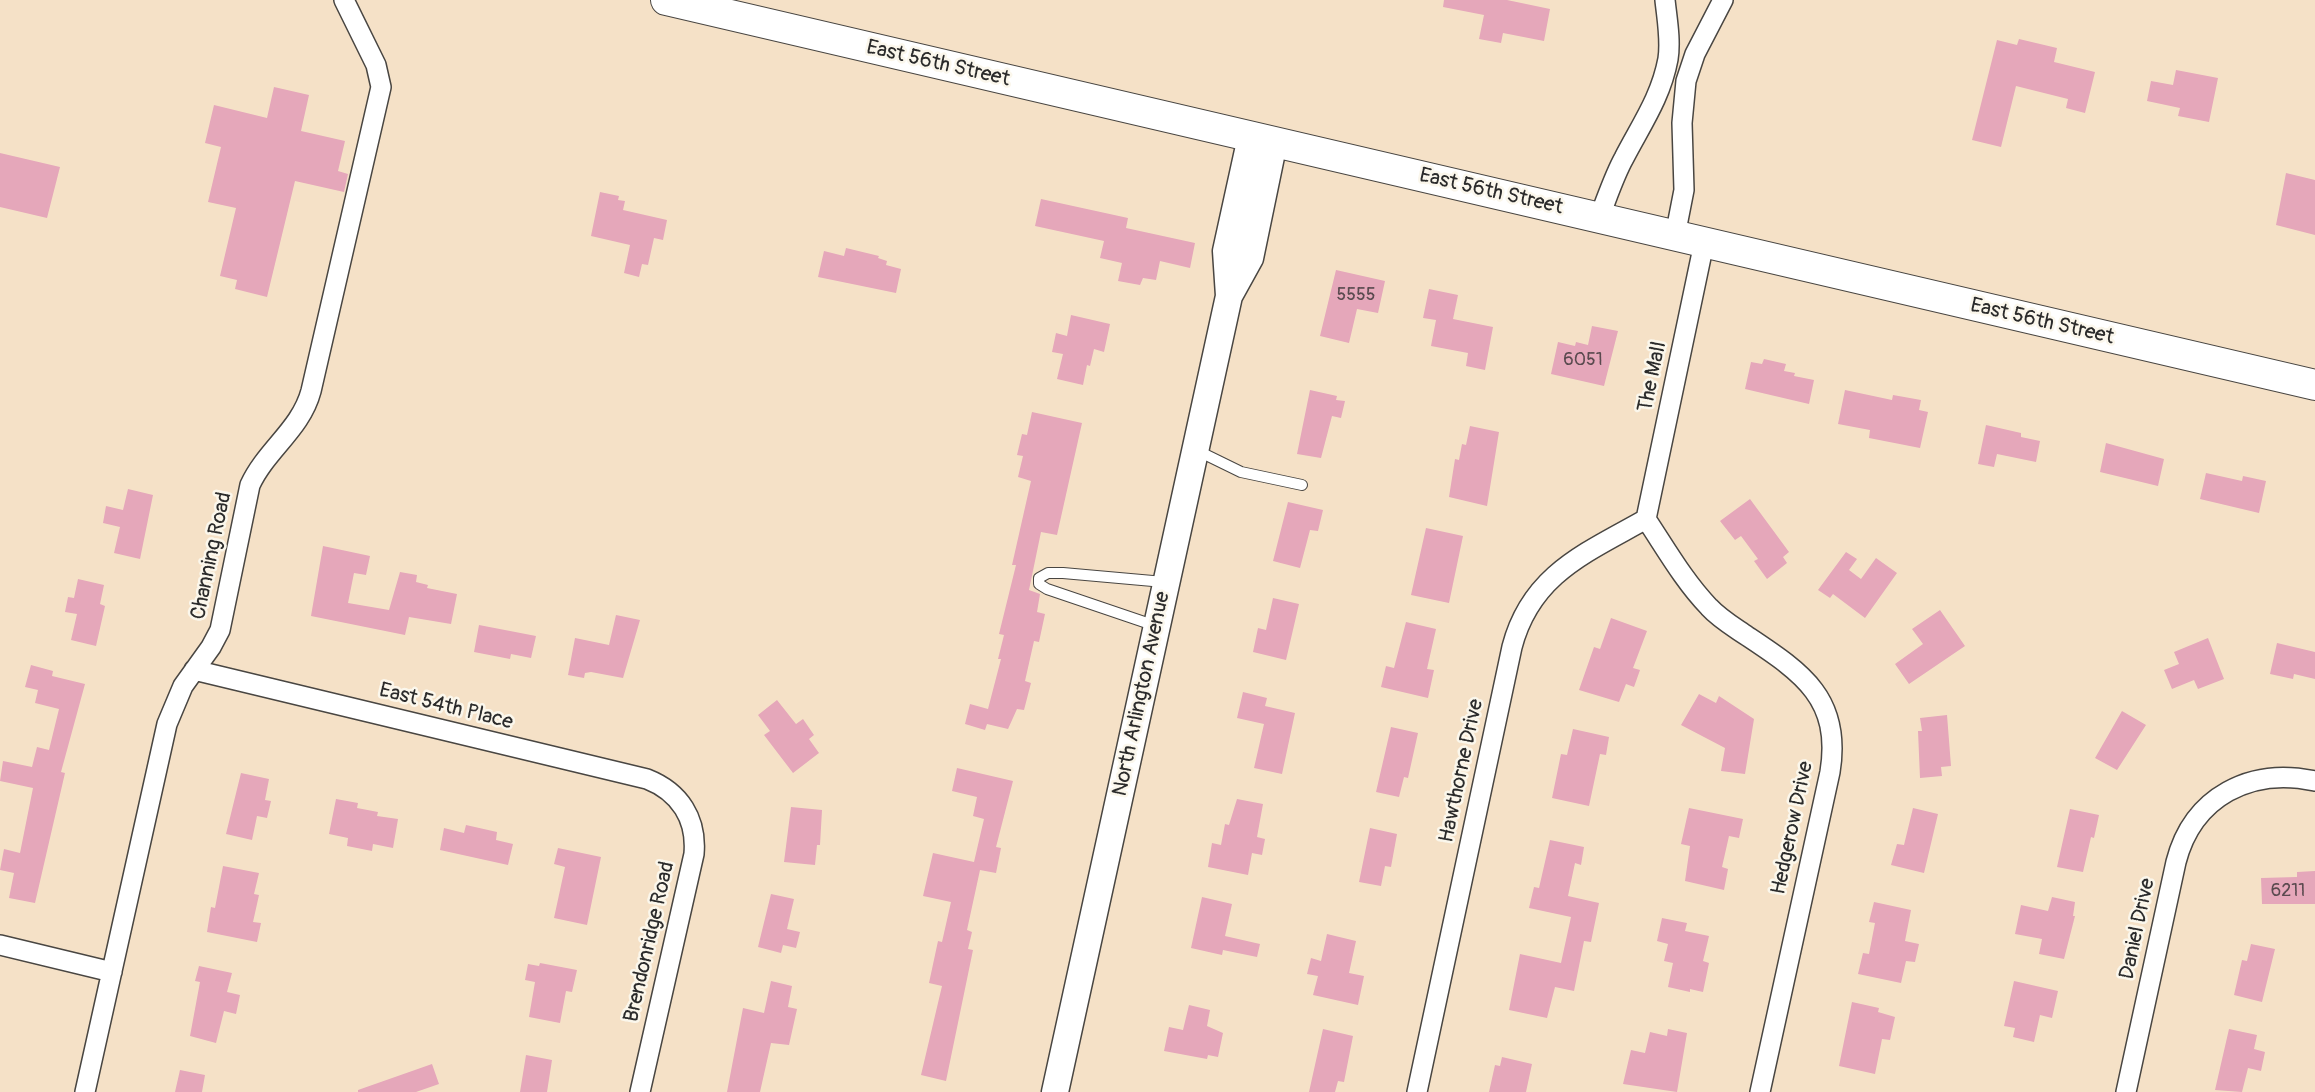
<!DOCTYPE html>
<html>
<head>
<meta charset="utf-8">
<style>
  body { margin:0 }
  canvas { display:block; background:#f5e1c7 }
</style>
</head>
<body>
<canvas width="2315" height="1092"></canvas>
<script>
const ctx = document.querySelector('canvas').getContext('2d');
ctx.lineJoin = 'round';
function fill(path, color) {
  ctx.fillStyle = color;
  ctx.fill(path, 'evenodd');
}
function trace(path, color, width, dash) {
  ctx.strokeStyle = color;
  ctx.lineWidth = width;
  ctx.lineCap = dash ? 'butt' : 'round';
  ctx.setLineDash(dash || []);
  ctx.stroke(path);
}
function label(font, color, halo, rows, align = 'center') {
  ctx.font = font + ' Pangolin,sans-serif';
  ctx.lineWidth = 5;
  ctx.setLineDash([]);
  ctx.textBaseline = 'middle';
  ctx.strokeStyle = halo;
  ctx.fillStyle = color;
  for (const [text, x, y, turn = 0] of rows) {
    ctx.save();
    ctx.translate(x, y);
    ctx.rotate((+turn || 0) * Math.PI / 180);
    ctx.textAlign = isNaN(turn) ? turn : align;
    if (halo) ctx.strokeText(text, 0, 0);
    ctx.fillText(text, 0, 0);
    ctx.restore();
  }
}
const building = new Path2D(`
  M1444 0H1507L1550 9 1544 41 1503 33 1501 43 1479 39 1484 15 1443 7Z
  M2019 39 2057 48 2054 62 2095 72 2085 113 2066 108 2068 99 2016 86 2001 147 1972 140 1997 40 2017 45Z
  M2176 70 2218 78 2209 122 2178 116 2180 108 2147 101 2151 81 2173 85Z
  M274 87 309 95 301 131 345 141 338 171 348 174 344 192 295 181 267 297 235 289 237 280 220 276 236 208 208 202 221 147 205 143 214 105 267 118Z
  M0 153 60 167 47 218 0 207Z
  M2286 173 2315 180V235L2276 225Z
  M600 192 619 196 618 200 625 201 623 210 667 220 663 240 654 238 648 265 642 264 639 277 624 273 630 245 591 236Z
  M1041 199 1128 218 1126 228 1195 243 1190 268 1160 261 1156 280 1143 278 1140 285 1118 281 1122 263 1100 258 1104 241 1035 226Z
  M846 248 879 256 878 258 887 261 886 265 901 269 896 293 818 277 824 251 844 256Z
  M1336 270 1385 281 1378 313 1357 309 1349 343 1320 336Z
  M1429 289 1458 295 1453 319 1493 327 1485 370 1466 366 1468 353 1431 346 1436 320 1423 318Z
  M1071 315 1110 324 1104 352 1094 349 1090 366 1087 365 1083 385 1057 379 1063 354 1052 352 1056 333 1067 336Z
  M1592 326 1618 331 1604 386 1551 374 1558 342 1575 346 1576 342 1588 345Z
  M1764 359 1786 364 1784 371 1795 373 1794 376 1814 380 1809 404 1745 389 1751 362 1762 364Z
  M1310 390 1337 396 1336 400 1345 401 1341 418 1332 416 1321 458 1297 454Z
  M1845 390 1892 400 1893 395 1921 400 1919 410 1928 412 1920 448 1869 438 1870 430 1838 424Z
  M1032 412 1082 423 1057 535 1041 532 1029 590 1040 594 1037 612 1045 614 1039 642 1034 641 1025 681 1031 683 1024 710 1017 709 1008 729 987 724 985 730 965 724 970 704 988 709 1001 659H998L1004 635 999 634 1016 565H1012L1031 481 1018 477 1023 456 1017 455 1022 434 1027 435Z
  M1986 425 2021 433V437L2040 441 2036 462 1997 454 1994 467 1978 464Z
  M1470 426 1499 432 1487 506 1449 497 1455 459 1459 460 1462 444 1466 445Z
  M2106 443 2164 459 2158 486 2100 472Z
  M2206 473 2242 481 2243 476 2266 481 2259 513 2200 499Z
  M128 489 153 495 140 559 114 553 120 527 103 523 106 506 123 510Z
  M1750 499 1789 552 1783 557 1787 563 1767 579 1754 561 1758 559 1741 536 1735 540 1720 521Z
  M1288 502 1323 510 1318 531 1310 530 1300 568 1273 561Z
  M1426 528 1463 536 1449 603 1411 595Z
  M323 546 370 556 366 575 354 573 348 603 389 610 400 572 417 575 416 582 428 585 427 588 457 594 451 624 409 617 405 635 311 616Z
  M1846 552 1857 559 1849 570 1861 579 1876 558 1897 573 1865 618 1833 594 1830 598 1818 590Z
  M78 579 104 585 100 604 105 606 96 646 71 640 77 614 65 612 68 597 74 598Z
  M1273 598 1299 604 1286 660 1253 652 1258 628 1266 630Z
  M1940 610 1965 646 1909 684 1895 664 1923 644 1912 629Z
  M616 615 640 620 623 678 591 672 585 673 584 678 568 675 575 638 609 645Z
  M1611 618 1647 631 1633 668 1640 670 1634 687 1626 684 1619 702 1579 690 1594 647 1600 649Z
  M1406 622 1436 629 1427 669 1434 670 1428 698 1381 687 1386 666 1394 668Z
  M479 625 536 636 531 658 511 654 510 659 474 652Z
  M2208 638 2224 679 2198 689 2194 680 2172 689 2164 670 2179 664 2174 652Z
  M2277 643 2315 652V679L2294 674 2293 679 2270 674Z
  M31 665 53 671 52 676 85 684 61 772 65 773 35 903 9 898 14 873 0 870 4 849 20 853 33 788 0 781 3 761 32 767 37 747 49 750 59 709 35 703 38 690 25 687Z
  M1243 692 1267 698 1265 706 1295 713 1282 774 1254 768 1264 724 1237 718Z
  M1699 694 1716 703 1719 696 1754 719 1745 774 1721 771 1725 748 1681 725Z
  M777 700 796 724 803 719 814 735 809 739 819 753 793 773 764 735 770 731 758 715Z
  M2122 711 2146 725 2117 770 2095 758Z
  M1947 715 1951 766 1941 767 1942 776 1920 778 1918 731H1922L1920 718Z
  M1391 727 1418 733 1408 778 1404 777 1399 797 1376 792Z
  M1573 729 1609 737 1606 755 1600 754 1589 806 1552 798 1561 754 1567 755Z
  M957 768 1013 781 996 847 1001 848 996 873 980 870 967 930 972 932 968 949 973 950 946 1081 921 1075 942 986 929 983 938 941 942 942 951 902 923 896 933 853 974 862 984 819 973 816 977 797 952 791Z
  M241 773 269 779 265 800 271 801 267 818 257 816 252 840 226 834Z
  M336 799 358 803 357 808 378 812 377 816 398 819 393 848 373 844 372 851 347 846 348 838 329 834Z
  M1237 799 1263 804 1257 837 1265 839 1262 855 1252 853 1248 875 1208 867 1212 843 1221 845 1225 824 1229 825Z
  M791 807 822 810 820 845H817L815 865 784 862Z
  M1689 808 1743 819 1739 838 1729 836 1722 867 1728 869 1724 890 1685 881 1690 846 1681 844Z
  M1913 808 1938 814 1924 873 1891 865 1897 844 1904 845Z
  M2070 809 2099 815 2094 838 2091 837 2083 872 2057 867Z
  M466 825 497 832 496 840 513 844 508 865 440 850 444 828 464 833Z
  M1370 828 1397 834 1391 867 1385 866 1381 886 1359 882Z
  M1550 840 1584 847 1581 865 1575 863 1568 896 1599 903 1591 942 1584 941 1574 991 1555 987 1547 1018 1509 1010 1520 954 1561 963 1571 917 1529 908 1534 887 1539 888Z
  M558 848 601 857 587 925 554 918 565 867 554 864Z
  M223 866 259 873 254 894 259 895 253 922 261 923 257 942 207 932 211 907 215 908Z
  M2315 871V904H2262L2261 878 2297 877V872Z
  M771 894 794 899 787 929 800 932 796 948 783 945 781 953 758 947Z
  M1202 897 1232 904 1225 936 1260 944 1257 957 1223 950 1222 955 1191 948Z
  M2052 897 2075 902 2073 916H2075L2064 959 2039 954 2042 939 2015 934 2021 905 2048 911Z
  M1874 902 1911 910 1905 941 1919 944 1915 962 1906 961 1901 983 1858 974 1863 953 1869 954 1875 923 1869 922Z
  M1662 918 1687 923 1685 931 1709 936 1703 961 1709 963 1703 992 1690 989V992L1668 987 1673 963 1664 961 1668 944 1657 941Z
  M1327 934 1356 941 1349 973 1364 976 1358 1005 1313 995 1318 976 1307 974 1311 958 1321 961Z
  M2251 944 2275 949 2262 1002 2234 995 2242 960 2247 961Z
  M540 963 577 970 572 992 566 991 560 1023 529 1017 535 982 525 980 528 964 539 966Z
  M199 966 232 973 227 992 240 995 236 1014 224 1011 216 1043 190 1036 200 982 195 981Z
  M771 981 792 986 788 1007 797 1009 789 1045 771 1043 760 1092H727L743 1008 764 1013Z
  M2014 981 2058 991 2052 1018 2040 1015 2034 1042 2013 1037 2015 1028 2004 1026Z
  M1852 1002 1879 1008 1878 1012 1895 1017 1890 1040 1882 1039 1875 1074 1839 1066Z
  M1189 1005 1210 1010 1207 1026 1223 1033 1218 1057 1208 1055 1207 1059 1164 1051 1169 1027 1183 1030Z
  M1323 1029 1353 1036 1344 1082 1338 1081 1335 1092H1309Z
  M1668 1029 1687 1033 1677 1092 1623 1084 1631 1050 1645 1053 1650 1032 1667 1036Z
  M2229 1029 2257 1035 2254 1049 2265 1052 2261 1071 2248 1068 2242 1092 2215 1090Z
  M526 1055 552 1060 547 1092H520Z
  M1502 1057 1532 1064 1526 1092H1489L1495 1065 1500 1066Z
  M432 1064 439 1084 416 1092H358V1090Z
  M180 1070 205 1075 202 1092H175Z`);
const service = new Path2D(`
  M1196 450 1241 472 1302 485
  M1156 626 1047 589 1039 584V578L1048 573H1063L1164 582`);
const minor = new Path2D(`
  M1599 218C1607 198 1614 176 1624 158 1641 125 1661 97 1668 59 1671 40 1667 19 1665 0
  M1675 236 1684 190 1682 123 1686 81 1695 54 1723 0
  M1646 519C1666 549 1684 581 1709 607 1720 619 1734 627 1747 636 1801 672 1842 698 1830 772L1760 1092
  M1646 519 1704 243
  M194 670 647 779C680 792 697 819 694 854L640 1092
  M0 945 112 972
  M85 1092 167 724 183 686 211 647 220 630 250 485C266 450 301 429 311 391L381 87 376 65 344 0
  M1417 1092 1512 647C1531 574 1586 553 1646 519
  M2126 1092 2176 862C2193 796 2251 767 2315 781`);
const secondary = new Path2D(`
  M1229 296 1250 258 1274 142
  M1055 1092 1229 296 1226 251 1251 137`);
const primary = new Path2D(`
  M666 0 2315 385`);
const numberNames = [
  ["5555",1356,295],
  ["6051",1583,360],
  ["6211",2288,891]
];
const streetNames = [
  ["East 56th Street",938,64,13],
  ["East 56th Street",1491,192,13],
  ["East 56th Street",2042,322,13],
  ["The Mall",1653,377,-78],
  ["Channing Road",212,556,-78],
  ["North Arlington Avenue",1142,694,-78],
  ["East 54th Place",446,707,14],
  ["Hawthorne Drive",1462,771,-78],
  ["Hedgerow Drive",1793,828,-78],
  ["Daniel Drive",2138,929,-78],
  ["Brendonridge Road",650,942,-77]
];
fill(building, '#e5a7ba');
trace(service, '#494642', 12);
trace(minor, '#494642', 22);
trace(secondary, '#494642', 29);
trace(primary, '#494642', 32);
trace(service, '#fff', 10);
trace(minor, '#fff', 19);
trace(secondary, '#fff', 26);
trace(primary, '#fff', 30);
label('18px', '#5a4a4f', null, numberNames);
label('21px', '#2b2b2b', '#fbf7ec', streetNames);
</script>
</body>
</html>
